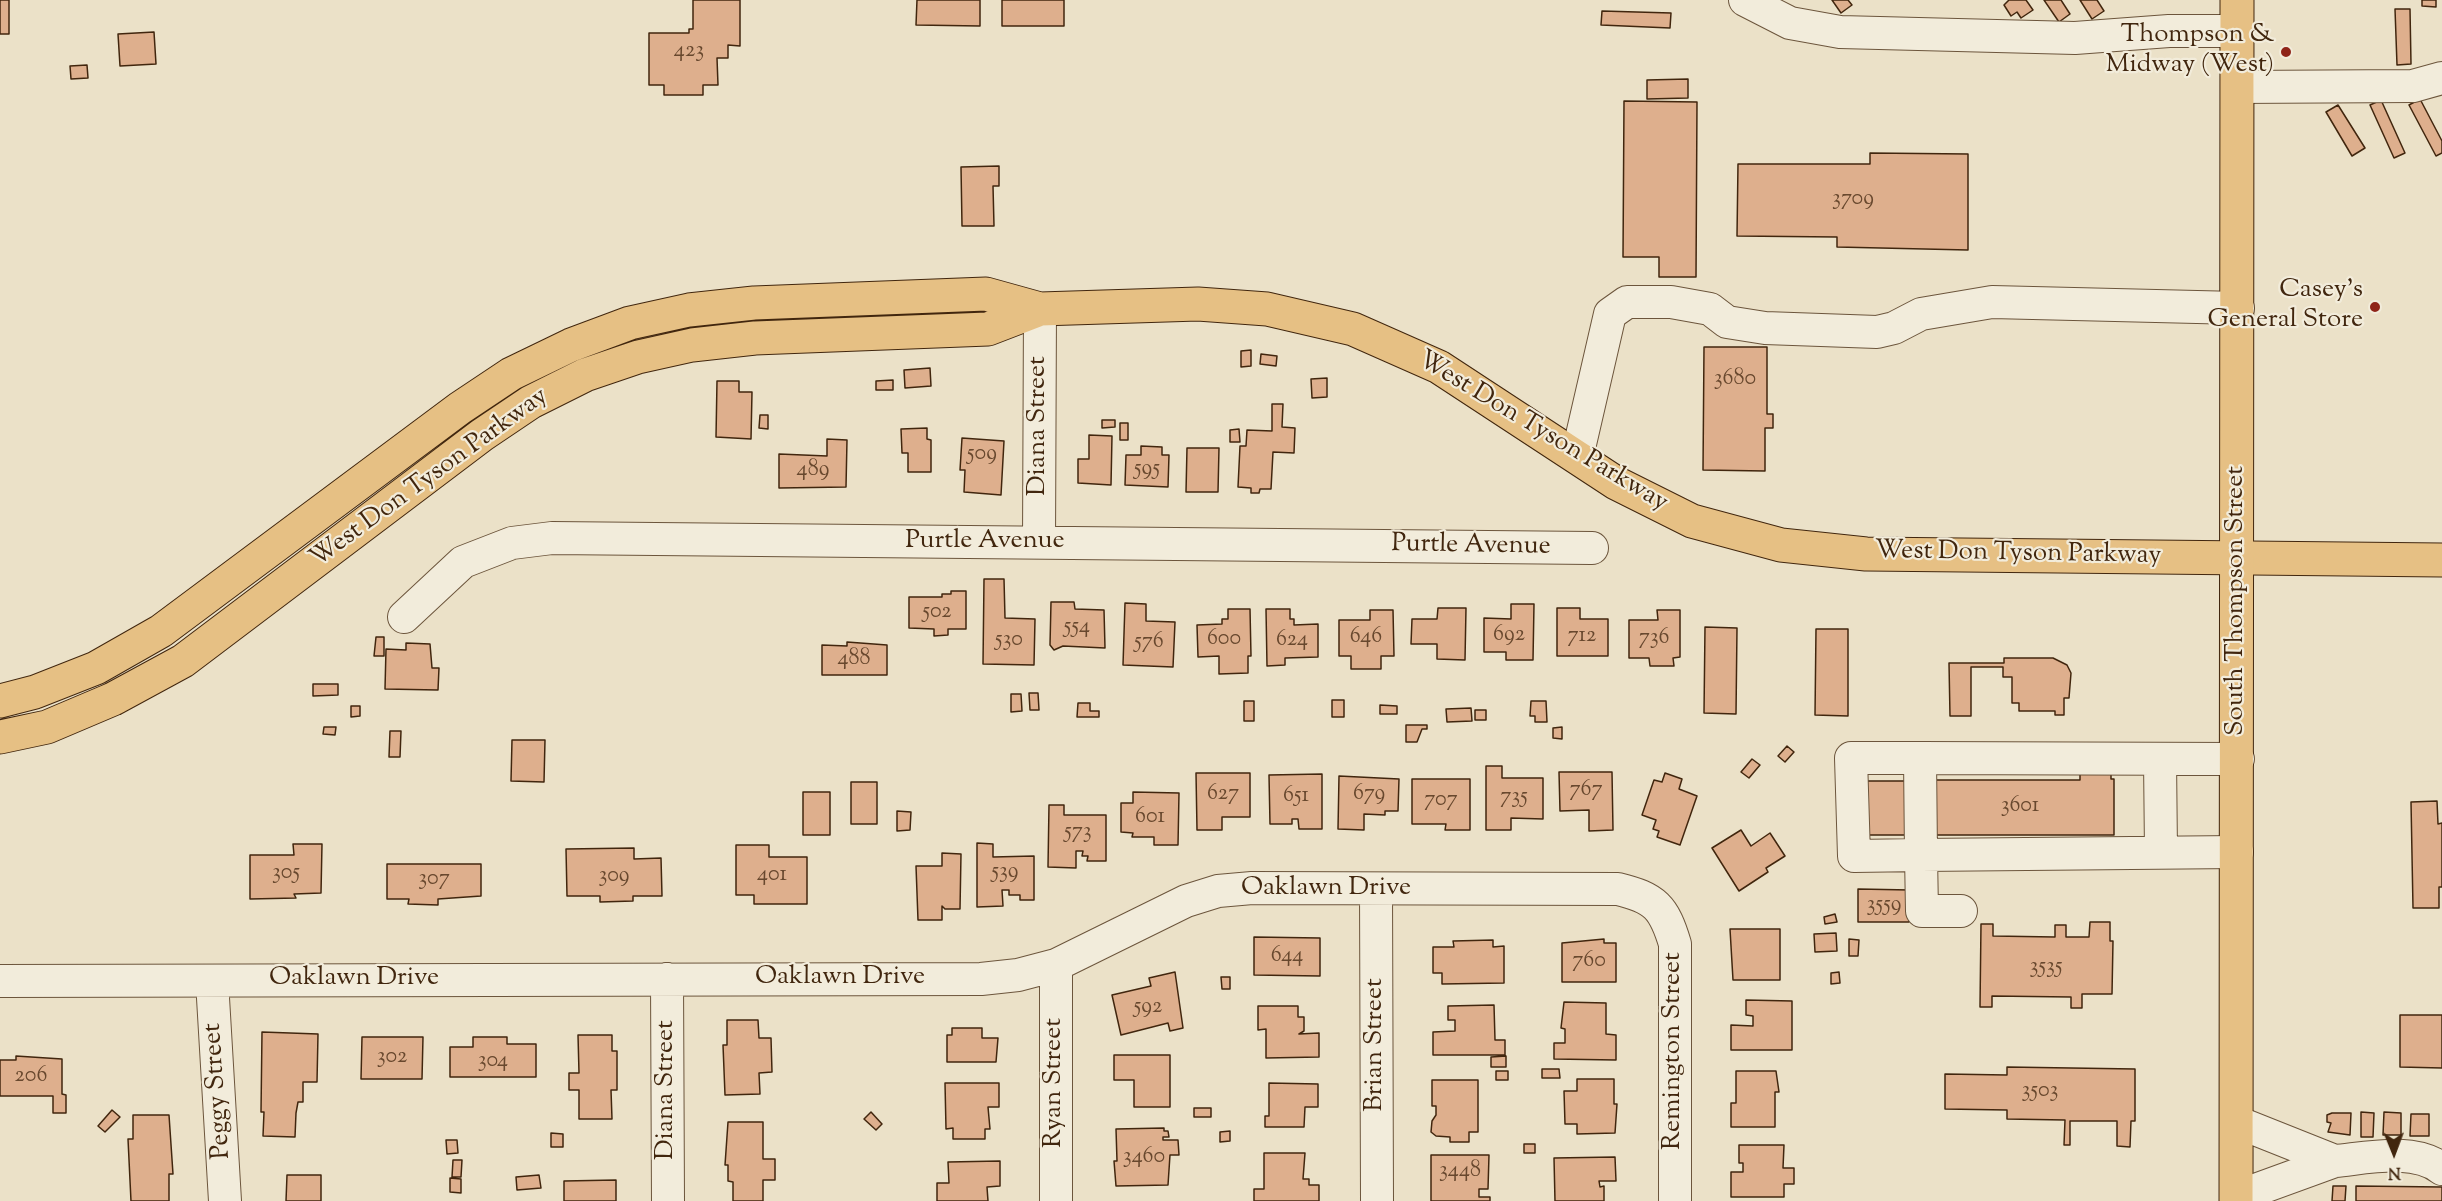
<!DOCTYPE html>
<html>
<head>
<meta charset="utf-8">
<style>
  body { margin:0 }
  #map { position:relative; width:2442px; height:1201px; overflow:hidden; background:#ebe1c8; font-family:"Sorts Mill Goudy",serif }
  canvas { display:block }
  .north { position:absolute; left:2364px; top:1123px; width:60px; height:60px; -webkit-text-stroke:4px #f2ecdb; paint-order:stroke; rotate:179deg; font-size:16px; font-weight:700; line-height:24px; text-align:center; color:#41260e }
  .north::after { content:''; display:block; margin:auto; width:21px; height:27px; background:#41260e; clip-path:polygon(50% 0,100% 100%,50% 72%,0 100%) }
</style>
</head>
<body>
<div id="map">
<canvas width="2442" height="1201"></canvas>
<div class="north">N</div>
</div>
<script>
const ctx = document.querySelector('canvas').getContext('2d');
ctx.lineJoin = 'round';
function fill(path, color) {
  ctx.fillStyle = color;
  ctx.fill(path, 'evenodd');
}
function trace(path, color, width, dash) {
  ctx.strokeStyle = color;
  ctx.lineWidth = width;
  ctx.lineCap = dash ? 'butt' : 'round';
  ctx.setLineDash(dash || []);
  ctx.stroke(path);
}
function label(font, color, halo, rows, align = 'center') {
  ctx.font = font + ' "Sorts Mill Goudy",serif';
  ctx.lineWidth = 4.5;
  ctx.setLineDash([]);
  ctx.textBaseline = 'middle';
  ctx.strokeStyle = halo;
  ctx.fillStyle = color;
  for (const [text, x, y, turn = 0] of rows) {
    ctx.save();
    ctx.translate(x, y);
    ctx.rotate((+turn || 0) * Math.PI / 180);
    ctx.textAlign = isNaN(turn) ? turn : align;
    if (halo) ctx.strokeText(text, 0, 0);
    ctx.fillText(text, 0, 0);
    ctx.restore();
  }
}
const building = new Path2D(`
  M0 0H9V34H0Z
  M693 0H740V46L728 45V58H717L718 85H703V95H664V85H649V33H689V29H693Z
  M917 0H980V26L916 25Z
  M1002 0H1064V26H1002Z
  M1832 0H1848L1852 5 1841 13Z
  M2026 0 2033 10 2021 18 2017 12 2011 16 2004 5 2009 0Z
  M2044 0H2061L2070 14 2059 22Z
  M2080 0H2097L2104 11 2092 19Z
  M2422 0H2436V7L2422 6Z
  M2395 9H2410L2411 64 2397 65Z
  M1602 11 1671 13 1670 28 1601 25Z
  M154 32 156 64 120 66 118 34Z
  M87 65 88 78 71 79 70 66Z
  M1688 79V98L1647 99V80Z
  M2420 99 2442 141V153L2436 156 2409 105Z
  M2381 100 2405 153 2394 158 2370 105Z
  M1624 101 1697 102 1696 277H1659V257H1623Z
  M2338 105 2365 148 2352 156 2326 112Z
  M1870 153 1968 154V250L1837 247V237L1737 236 1738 164H1870Z
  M999 166V186H993L994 226H962L961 167Z
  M1704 347H1767V414H1773V428H1765V471L1703 470Z
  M1251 350V366L1241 367V351Z
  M1261 354 1277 356 1276 366 1260 364Z
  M930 368 931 386 905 388 904 370Z
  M1327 378V397L1312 398 1311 379Z
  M893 380V390H876V381Z
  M717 381H739V392H752L751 439 716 437Z
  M1272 404H1283L1282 427 1295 428 1294 453 1273 452 1271 489H1260L1259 493H1251V488L1238 487 1240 446H1246L1247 430 1272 431Z
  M760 415H768V429L759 428Z
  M1102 420H1115V427L1102 428Z
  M1120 423H1128V440H1120Z
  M927 428V439L931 440V472H908V453H902L901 429Z
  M1239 429 1240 442H1230V430Z
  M1089 435 1112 436 1111 485 1078 483V459H1089Z
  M962 438 1004 441 1001 495 964 492 965 470H960Z
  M827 439 847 440 846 487 779 488V454L827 456Z
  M1141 446 1162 447V455H1169L1168 487 1125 485 1126 455H1141Z
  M1187 448H1219L1218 492H1186Z
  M984 579H1004L1005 618 1035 619 1034 665 983 664Z
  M951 591H966V629H948V635L934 636V629L909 628V597H942V594H951Z
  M1051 602H1074L1075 609 1104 610 1105 648 1063 646 1054 650 1050 645Z
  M1125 603 1146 604V621L1175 622 1173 667 1123 665Z
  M1511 604H1534L1533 660H1506V652H1484V618L1511 619Z
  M1438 608H1466L1465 660 1437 659V644H1411L1412 619H1437Z
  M1557 608H1580V619H1608V656H1557Z
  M1228 609H1250L1251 656H1248V673L1219 674V656L1198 657 1197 625 1222 624V619H1228Z
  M1266 609H1290V619H1294V625L1318 624V657L1285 658V665L1267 666Z
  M1370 610H1393L1394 656H1381V669H1351V656H1339V620H1370Z
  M1657 610H1680V657L1673 658 1674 666H1650L1649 658H1629V620H1658Z
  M1705 627 1737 628 1736 714 1704 713Z
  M1816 629H1848V716L1815 715Z
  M376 637H384V656H374Z
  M847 642 887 645V675H822V645L847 646Z
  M406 643 430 644 432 668H439L438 690 385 689 386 649 406 650Z
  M2004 658H2053L2067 665 2071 673 2069 698H2064V715H2055V711H2019V703H2012V677H2003V667H1971V716H1950L1949 663H2004Z
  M313 684H338V695L313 696Z
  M1029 693H1038L1039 710H1030Z
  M1011 694H1021L1022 711 1011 712Z
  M1332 700H1344V717H1332Z
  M1244 701H1254V721H1244Z
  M1531 701H1546L1547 722H1535V716H1530Z
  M1078 703H1090V711H1099V717H1077Z
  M1380 705 1397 706V714H1380Z
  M351 706H360V716L351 717Z
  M1471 708 1472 721 1447 722 1446 709Z
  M1475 710H1486V720H1475Z
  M1406 725H1427V729H1422L1417 742H1406Z
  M324 727H336L335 735 323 734Z
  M1562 727V739L1553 738V728Z
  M390 731H401L400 757H389Z
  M512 740H545L544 782 511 781Z
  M1787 746 1794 752 1785 762 1778 756Z
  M1752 759 1760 765 1749 778 1741 772Z
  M2080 762H2111V779H2114V835H1926V780H2080Z
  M1486 766H1502V778H1543V819L1511 818V830H1486Z
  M1559 772H1612L1613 830 1589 831V810L1560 811Z
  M1196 773H1250V817H1222V830H1197Z
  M1665 773 1682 779 1679 789 1697 796 1680 845 1657 837 1659 831 1653 829 1656 820 1642 815 1654 780 1662 782Z
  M1322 774V829H1299L1298 819H1292V824H1270L1269 775Z
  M1339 776 1399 779 1398 811H1385V815L1364 814V830L1338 829Z
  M1412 779H1470V830H1445L1446 824H1412Z
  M1859 781H1911L1912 835H1859Z
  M851 782H877V824H851Z
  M803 792H830V835H803Z
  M1133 792 1179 793 1178 845H1154V837H1132L1133 833 1121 832V803H1133Z
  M2437 801 2438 824 2442 823V887H2439V908H2413L2411 802Z
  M1049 805H1064V815H1106V861H1087L1088 856H1082L1083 851H1076V868L1048 867Z
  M897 811 911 812 910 830 897 831Z
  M1741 830 1751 846 1770 833 1785 856 1766 868 1768 872 1739 891 1712 848Z
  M977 843 993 844V857L1034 856V900H1020V895H1009V890H1002L1003 906 977 907Z
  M293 844H322L321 893 294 894 296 898 250 899V855H294Z
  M736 845H769V857H807V904H754V895H736Z
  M634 848V859L661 858 662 896H633V901L600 902V896H567L566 849Z
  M942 853 961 854 960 909H945L942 906V920H918L916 866H942Z
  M387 864H481V896L438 899V905L408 904 409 899H387Z
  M1858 889 1910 890 1909 922H1858Z
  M1835 914 1837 922 1825 924 1824 917Z
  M2090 922H2110V941H2113L2112 994H2082V1008H2071V997L1992 996V1007H1980L1981 924H1993V936L2055 937V925H2066V937H2089Z
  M1730 929H1780V980H1733Z
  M1836 933 1837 951 1815 952 1814 934Z
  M1254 937 1320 938V976L1254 975Z
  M1604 939V943H1616V982H1562V943Z
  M1849 939 1859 940 1858 956H1849Z
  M1493 940V947L1504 946V983L1442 984V973H1433V947H1454L1453 941Z
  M1175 972 1183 1028 1170 1031 1168 1023 1121 1035 1112 995 1151 986 1149 978Z
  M1839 972 1840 983 1831 984V973Z
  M1221 977H1230V989H1222Z
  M1746 1000 1792 1001V1050H1731V1025L1753 1026V1016L1746 1015Z
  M1564 1002 1606 1003V1034L1616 1035V1060L1554 1059V1043H1565V1029L1561 1028Z
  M1494 1005 1495 1040H1505V1055H1433V1032L1455 1031V1020H1448V1006Z
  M1258 1006H1298V1017H1304V1031L1299 1034 1319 1033V1057L1266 1058V1029L1258 1030Z
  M2400 1015H2442V1068L2400 1067Z
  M727 1020H758L759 1038H771L772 1072 759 1073 760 1094 725 1095 723 1045H727Z
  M952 1028H982V1038H998L996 1062H947V1035H952Z
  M262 1032 318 1034 317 1082H303V1102H298L296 1113 295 1137 263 1136 264 1112H261Z
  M578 1035H612V1051H617V1090H611L612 1119H579V1090H569V1073H579Z
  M362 1037H423L422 1079H361Z
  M473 1037H507V1044H536V1077H450V1047H473Z
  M1114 1055H1170V1107H1134V1080H1114Z
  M16 1056 62 1059V1094L66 1095V1113H53V1096H0V1060H16Z
  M1506 1056V1067H1491V1057Z
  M2007 1067 2135 1069V1121H2131L2130 1147 2117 1146V1121H2070V1145H2064L2065 1120 2007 1119V1110L1945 1109V1074L2007 1075Z
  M1542 1069H1559L1560 1078H1542Z
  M1496 1071H1508V1080H1496Z
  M1736 1071H1776L1779 1092H1775V1127H1731V1103H1736Z
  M1577 1079H1614V1104H1617L1615 1133 1577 1134V1124H1565L1564 1091H1577Z
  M1432 1080H1478V1132H1469V1142H1450V1137L1436 1136 1431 1132 1432 1121 1436 1115V1106H1432Z
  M945 1083H999V1107H988L990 1129H985V1139H953V1128L946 1129Z
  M1269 1083 1318 1084V1107H1305L1304 1127H1265V1116H1269Z
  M1194 1108H1211V1117H1194Z
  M112 1110 120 1117 105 1132 98 1126Z
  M871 1112 882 1124 876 1130 864 1119Z
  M2361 1112 2374 1113 2373 1137H2361Z
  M2384 1112 2401 1113V1135H2383Z
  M2332 1113H2351L2350 1135 2328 1132 2331 1123 2327 1122V1115Z
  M2411 1114H2429V1136H2410Z
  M133 1115H169L173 1174H169V1201H131L128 1139H133Z
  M728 1122H763V1159H775V1180H763V1201H733V1182L728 1181V1165H725Z
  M1164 1128V1131H1168L1169 1137H1163V1140H1178L1179 1155H1170L1168 1185 1116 1186 1114 1161H1117L1116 1129Z
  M1230 1131V1141L1220 1142V1132Z
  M551 1133 563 1134V1147H551Z
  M446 1140H457L458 1153 447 1154Z
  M1524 1144H1535V1153H1524Z
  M1739 1145H1784L1783 1168H1794V1184H1784V1197H1731V1172H1743V1163H1739Z
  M1264 1153H1305L1303 1179H1309V1185H1319V1201H1254V1189H1264Z
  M1431 1155H1489L1488 1189H1479V1197H1490V1201H1431Z
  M1615 1157 1616 1181H1599L1600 1187 1604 1186V1201H1555L1554 1158Z
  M453 1160H462L461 1177H452Z
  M1000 1161V1186L987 1187 988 1201H937V1183H949L948 1162Z
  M287 1175H321V1201H286Z
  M539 1175 541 1188 517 1190 516 1177Z
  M450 1178 461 1179V1193L450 1192Z
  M616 1180V1201H564V1181Z
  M2333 1186H2346L2345 1201H2332Z
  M2356 1186 2442 1187V1201H2356Z`);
const minor = new Path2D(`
  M1745 0 1790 23 1840 32 2075 38 2169 31H2237
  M2237 87 2413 86 2442 78
  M1577 457 1610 314 1627 302H1671L1710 309 1727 322 1765 328 1877 332 1894 328 1921 314 1992 302 2238 308
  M1039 542 1040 309
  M404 617 463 562 512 543 552 538C899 544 1246 544 1592 548
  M1920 758H1851L1854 856 1921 855 1922 911H1961
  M2160 759 2161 852
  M2237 852 1921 855 1920 758 2238 759
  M1376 889 1377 1201
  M1056 965V1201
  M667 979 668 1201
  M0 981 981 979 1018 975 1056 965 1186 901 1218 891 1252 888 1618 889C1655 898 1664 907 1675 944V1201
  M212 981 225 1201
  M2335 1161C2367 1158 2415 1147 2442 1169
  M2236 1197 2335 1161 2237 1122`);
const major = new Path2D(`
  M0 701 35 692 96 668 161 631 460 408 511 374 571 345 630 323 689 310 754 303 986 294 1040 309 1198 304 1267 309 1353 329 1439 367 1616 483 1692 521 1781 545 1866 554 2442 560
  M0 737 47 727 113 699 183 661 482 435 531 402 585 375 638 357 692 345 755 338 988 329 1040 309`);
const highway = new Path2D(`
  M2236 1201 2237 0`);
const markers = [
  [2286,52,6,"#8f2418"],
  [2375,307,6,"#8f2418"]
];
const numberNames = [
  ["423",689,52],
  ["3709",1853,200],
  ["3680",1735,380],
  ["509",982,455],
  ["595",1147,470],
  ["489",813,471],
  ["502",937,613],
  ["554",1077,628],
  ["692",1509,636],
  ["712",1582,637],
  ["646",1366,638],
  ["736",1654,639],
  ["600",1224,640],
  ["530",1009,641],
  ["624",1292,641],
  ["576",1149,643],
  ["488",854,660],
  ["767",1586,791],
  ["627",1223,795],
  ["679",1369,795],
  ["651",1296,797],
  ["735",1514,798],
  ["707",1441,801],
  ["3601",2020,807],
  ["601",1150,818],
  ["573",1078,833],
  ["539",1005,873],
  ["305",286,874],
  ["401",772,876],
  ["309",614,877],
  ["307",434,880],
  ["3559",1884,906],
  ["644",1287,957],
  ["760",1589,962],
  ["3535",2046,968],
  ["592",1148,1008],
  ["302",392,1058],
  ["304",493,1062],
  ["206",31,1077],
  ["3503",2040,1092],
  ["3460",1144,1158],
  ["3448",1460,1172]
];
const poiNames = [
  ["Thompson &",2274,37],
  ["Midway (West)",2274,67],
  ["Casey's",2363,292],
  ["General Store",2363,322]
];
const streetNames = [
  ["Diana Street",1040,426,-90],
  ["West Don Tyson Parkway",1542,433,31],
  ["West Don Tyson Parkway",430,479,-36],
  ["Purtle Avenue",985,543],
  ["Purtle Avenue",1471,547,1],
  ["West Don Tyson Parkway",2018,555,1],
  ["South Thompson Street",2238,601,-90],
  ["Oaklawn Drive",1326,890],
  ["Oaklawn Drive",840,979],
  ["Oaklawn Drive",354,980],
  ["Brian Street",1377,1045,-90],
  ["Remington Street",1675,1051,-90],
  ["Ryan Street",1056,1083,-90],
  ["Diana Street",668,1090,-90],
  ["Peggy Street",219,1091,-94]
];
fill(building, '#deaf8d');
trace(building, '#41260e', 1.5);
trace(minor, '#6c553c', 34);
trace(major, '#41260e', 35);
trace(highway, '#41260e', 35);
trace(minor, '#f2ecdb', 32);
trace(major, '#e6c084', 33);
trace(highway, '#e6c084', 33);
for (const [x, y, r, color] of markers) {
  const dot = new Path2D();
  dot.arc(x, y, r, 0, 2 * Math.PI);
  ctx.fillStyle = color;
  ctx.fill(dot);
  trace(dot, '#f2ecdb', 2);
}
label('22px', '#68482e', null, numberNames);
label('26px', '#41260e', '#f2ecdb', poiNames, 'right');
label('26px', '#41260e', '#f2ecdb', streetNames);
</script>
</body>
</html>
